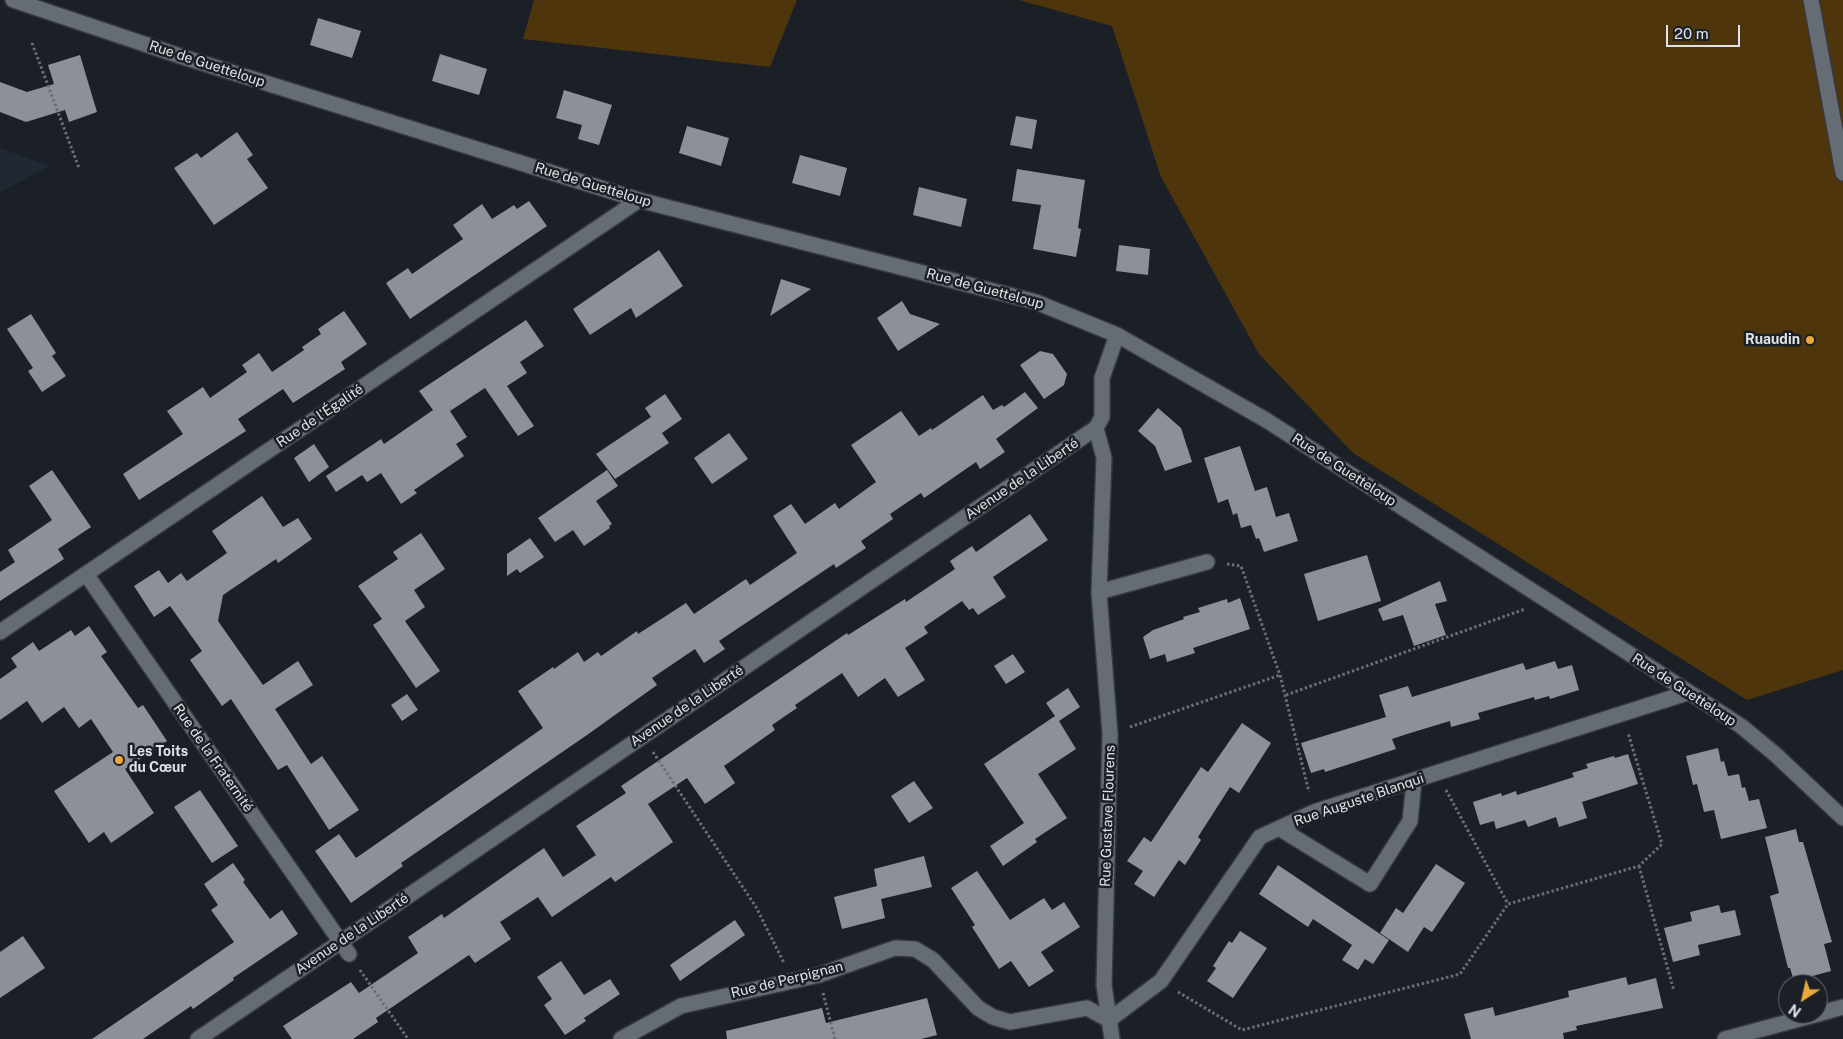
<!DOCTYPE html>
<html>
<head>
<meta charset="utf-8">
<style>
  body { margin:0 }
  #map { position:relative; width:1843px; height:1039px; overflow:hidden; background:#1b2026; font-family:"Public Sans",sans-serif }
  canvas { display:block }
  .north { position:absolute; left:1778px; top:974px; width:50px; height:50px; box-sizing:border-box; background:#1b2026; border:1px solid #696e73; border-radius:50%; rotate:215deg; font-size:14px; font-weight:700; line-height:20px; text-align:center; color:#dfe2e6 }
  .north::after { content:''; display:block; margin:auto; width:18px; height:22px; background:#eca93a; clip-path:polygon(50% 0,100% 100%,50% 72%,0 100%) }
  .scale { position:absolute; left:1666px; top:25px; width:74px; height:22px; box-sizing:border-box; border:2px solid #dfe2e6; border-top:0; padding-left:6px; font-size:15px; line-height:18px; white-space:nowrap; color:#dfe2e6; -webkit-text-stroke:4px #1b2026; paint-order:stroke }
</style>
</head>
<body>
<div id="map">
<canvas width="1843" height="1039"></canvas>
<div class="north">N</div>
<div class="scale">20 m</div>
</div>
<script>
const ctx = document.querySelector('canvas').getContext('2d');
ctx.lineJoin = 'round';
function fill(path, color) {
  ctx.fillStyle = color;
  ctx.fill(path, 'evenodd');
}
function trace(path, color, width, dash) {
  ctx.strokeStyle = color;
  ctx.lineWidth = width;
  ctx.lineCap = dash ? 'butt' : 'round';
  ctx.setLineDash(dash || []);
  ctx.stroke(path);
}
function label(font, color, halo, rows, align = 'center') {
  ctx.font = font + ' "Public Sans",sans-serif';
  ctx.lineWidth = 5;
  ctx.setLineDash([]);
  ctx.textBaseline = 'middle';
  ctx.strokeStyle = halo;
  ctx.fillStyle = color;
  for (const [text, x, y, turn = 0] of rows) {
    ctx.save();
    ctx.translate(x, y);
    ctx.rotate((+turn || 0) * Math.PI / 180);
    ctx.textAlign = isNaN(turn) ? turn : align;
    if (halo) ctx.strokeText(text, 0, 0);
    ctx.fillText(text, 0, 0);
    ctx.restore();
  }
}
const built = new Path2D(`
  M0 148 50 166 0 192Z`);
const green = new Path2D(`
  M534 0H797L770 67 523 39Z
  M1019 0H1843V670L1747 700 1353 453 1259 354 1161 177 1112 26Z`);
const building = new Path2D(`
  M318 18 361 31 352 58 310 45Z
  M440 54 487 69 479 95 432 81Z
  M80 55 97 112 69 122 65 110 26 122 0 112V82L27 92 54 84 48 65Z
  M564 90 612 105 599 145 578 139 582 125 556 118Z
  M1016 116 1037 120 1032 149 1010 145Z
  M687 126 729 138 721 166 679 153Z
  M237 132 253 155 247 159 268 188 214 225 174 168 197 153 201 158Z
  M800 155 847 168 840 196 792 183Z
  M1017 169 1085 180 1078 228 1081 229 1076 257 1033 249 1041 205 1012 201Z
  M919 187 967 199 961 227 913 215Z
  M529 201 547 226 410 319 386 283 408 268 412 274 463 239 453 225 482 204 492 219 514 205 517 209Z
  M1119 245 1150 249 1148 275 1116 271Z
  M659 250 683 286 636 318 631 308 590 335 573 309Z
  M781 279 811 289 770 316Z
  M902 301 910 314 940 324 898 351 877 318Z
  M344 311 367 344 341 362 345 369 293 403 283 389 238 419 246 431 139 500 123 474 183 434 167 411 203 387 210 398 247 372 242 365 259 353 272 372 304 350 302 347 321 334 318 329Z
  M31 314 56 353 52 356 66 376 42 392 28 371 33 368 7 329Z
  M526 320 544 346 520 362 527 373 507 386 534 426 518 436 485 388 450 411 467 437 456 444 464 456 414 490 417 493 401 504 381 473 367 482 362 475 336 492 326 476 381 439 384 444 433 410 419 391Z
  M1040 351 1053 354 1067 374 1064 385 1044 399 1020 365Z
  M1025 392 1038 408 996 439 1005 452 980 469 976 462 924 498 921 493 890 514 893 519 861 541 866 548 836 568 834 564 719 641 725 649 704 663 695 649 652 678 657 685 587 735 401 863 403 866 351 903 315 851 339 834 356 858 543 728 518 691 553 667 554 669 578 652 584 662 598 652 601 656 637 631 638 634 686 603 694 614 746 579 750 585 797 553 773 516 791 504 805 524 835 503 839 509 876 482 851 445 901 411 919 436 931 428 932 430 983 395 993 410 1002 405 1004 407Z
  M665 394 682 419 662 433 669 443 615 479 596 454 651 417 645 408Z
  M1158 408 1181 428 1192 462 1165 471 1155 446 1138 431Z
  M729 433 748 459 712 484 694 458Z
  M314 444 329 467 309 482 294 458Z
  M1240 446 1255 491 1267 487 1276 517 1289 513 1298 541 1264 552 1259 538 1256 539 1251 525 1241 528 1237 513 1233 515 1228 499 1218 503 1204 458Z
  M52 470 91 527 58 549 64 559 0 601V572L15 562 8 550 52 520 29 486Z
  M607 470 618 486 596 501 612 524 609 526 610 528 584 546 573 530 555 542 538 518Z
  M262 496 283 527 298 518 312 539 278 563 276 559 223 595 218 621 263 685 298 661 313 685 275 709 311 764 322 756 359 810 329 830 287 765 278 770 231 699 222 706 190 660 202 651 170 606 154 617 134 586 159 570 168 583 181 573 187 581 227 553 212 531Z
  M1030 514 1048 540 993 577 1006 597 978 615 973 608 969 610 962 601 924 627 928 633 905 648 925 680 898 697 885 678 858 697 842 673 795 705 797 708 772 725 775 730 724 766 735 783 705 804 687 778 648 804 673 842 615 882 611 877 552 917 538 897 500 922 511 939 475 963 469 955 376 1018 378 1022 353 1039H292L283 1026 351 982 359 993 418 953 408 937 442 914 444 918 544 848 563 877 596 855 576 826 626 793 621 786 847 633 848 635 905 599 906 602 955 569 950 561 972 546 976 552Z
  M421 533 445 569 414 590 425 607 405 621 440 671 416 688 373 625 382 619 358 586 398 559 393 552Z
  M530 538 544 557 520 573 517 569 507 576V554Z
  M1367 555 1381 601 1318 621 1304 574Z
  M1440 581 1447 601 1435 604 1446 635 1414 646 1403 615 1383 621 1378 609Z
  M1240 598 1250 629 1193 648 1195 653 1167 662 1165 654 1150 659 1143 637 1153 630 1184 619 1183 617 1200 612 1198 608 1227 599 1228 603Z
  M89 626 107 652 101 656 138 708 143 705 167 741 125 769 154 813 111 843 104 832 89 843 54 791 113 752 91 719 79 728 64 707 42 723 27 701 0 720V679L17 667 11 658 33 642 39 651 71 630 75 636Z
  M1013 654 1025 672 1006 684 994 666Z
  M1555 661 1558 669 1572 665 1579 690 1550 699 1549 696 1535 700 1534 697 1478 713 1480 719 1451 727 1450 721 1407 734 1392 739 1396 749 1325 772 1324 769 1311 773 1301 743 1386 717 1379 695 1408 686 1412 697 1523 663 1526 670Z
  M1068 688 1080 707 1059 721 1076 749 1038 774 1067 818 1035 839 1037 842 1003 866 990 846 1024 823 984 764 1055 716 1046 703Z
  M407 694 418 710 402 721 391 705Z
  M1242 723 1271 743 1239 793 1230 787 1198 837 1201 840 1185 865 1179 860 1154 897 1134 884 1143 871 1127 861 1144 837 1151 842 1201 767 1208 772Z
  M1718 748 1721 762 1724 761 1728 776 1739 774 1742 788 1745 787 1749 801 1759 799 1767 828 1721 839 1714 810 1704 812 1697 784 1693 785 1686 756Z
  M1628 754 1638 784 1582 802 1587 818 1559 827 1556 817 1528 827 1525 820 1496 829 1494 821 1480 825 1473 802 1501 793 1502 796 1516 791 1517 795 1574 777 1572 773 1588 768 1586 764 1614 756 1615 758Z
  M914 781 933 808 909 823 891 796Z
  M200 790 238 846 212 863 174 807Z
  M1796 829 1799 842H1803L1832 942 1824 944 1831 971 1794 981 1790 968H1788L1770 896 1779 893 1765 837Z
  M924 856 932 887 881 899 885 918 842 929 834 897 877 886 874 869Z
  M233 863 245 880 243 882 270 919 282 910 298 934 233 978 234 980 193 1009 191 1006 143 1039H92L234 942 211 910 218 905 204 884Z
  M1436 864 1465 883 1432 932 1424 927 1408 952 1380 933 1396 908 1403 913Z
  M1278 865 1389 940 1373 964 1365 959 1358 970 1342 960 1352 945 1313 919 1308 927 1259 894Z
  M977 871 1010 920 1044 898 1052 910 1064 902 1080 927 1041 952 1054 971 1029 987 1011 961 999 969 972 927 975 925 951 888Z
  M1719 905 1721 913 1735 910 1741 935 1698 945 1700 955 1673 962 1664 928 1692 921 1690 912Z
  M735 920 745 935 680 981 670 965Z
  M1240 931 1267 948 1233 998 1207 981 1216 968 1213 966 1229 941 1232 943Z
  M23 936 45 968 0 998V952Z
  M561 961 584 995 610 979 620 994 584 1018 586 1021 565 1035 544 1005 552 999 537 977Z
  M1626 977 1628 985 1656 978 1663 1008 1576 1026 1577 1030 1563 1033 1564 1039H1471L1464 1014 1493 1007 1495 1016 1569 997 1568 991Z
  M927 998 937 1035 921 1039H727L726 1031 822 1008 826 1023Z`);
const path = new Path2D(`
  M32 43 79 168
  M1227 564 1241 566 1280 675 1309 792
  M1286 695 1525 609
  M1130 727 1280 675
  M653 752 756 907 784 963
  M1446 790 1508 904 1639 866 1662 844 1628 733
  M1639 866 1674 991
  M360 970 408 1039
  M1178 992 1242 1030 1460 974 1508 904
  M823 993 835 1039`);
const minor = new Path2D(`
  M13 0 183 57 639 200 1036 302 1117 335 1266 420 1548 601 1741 726 1776 755 1843 818
  M1811 0 1843 173
  M1096 428 1104 458 1099 592 1110 734 1104 985 1112 1039
  M86 574 349 954
  M1099 592 1207 562
  M0 632 639 200
  M1279 828 1370 884 1410 821 1414 781
  M1818 1014 1843 1007
  M198 1039 1096 428 1102 417V378L1117 335
  M621 1039 681 1006 819 975 895 948 915 949 933 960 978 1008 993 1017 1010 1022 1087 1008 1109 1020 1161 981 1260 837 1314 812 1687 693
  M1725 1039 1818 1014`);
const markers = [
  [1810,340,5,"#eca93a"],
  [119,760,5,"#eca93a"]
];
const streetNames = [
  ["Rue de Guetteloup",207,64,18],
  ["Rue de Guetteloup",593,185,17],
  ["Rue de Guetteloup",985,289,15],
  ["Rue de l'Égalité",320,416,-34],
  ["Rue de Guetteloup",1344,470,33],
  ["Avenue de la Liberté",1022,479,-34],
  ["Rue de Guetteloup",1684,690,33],
  ["Avenue de la Liberté",687,706,-34],
  ["Rue de la Fraternité",213,758,55],
  ["Rue Auguste Blanqui",1359,800,-19],
  ["Rue Gustave Flourens",1108,816,-88],
  ["Avenue de la Liberté",352,934,-34],
  ["Rue de Perpignan",787,980,-14]
];
const poiNames = [
  ["Ruaudin",1800,340],
  ["Les Toits",129,752,"left"],
  ["du Cœur",129,768,"left"]
];
fill(built, '#202833');
fill(green, '#4e350b');
fill(building, '#8c9199');
trace(minor, '#363a3e', 18);
trace(path, '#6b6f74', 3, [2.5, 2.5]);
trace(minor, '#666c73', 15);
for (const [x, y, r, color] of markers) {
  const dot = new Path2D();
  dot.arc(x, y, r, 0, 2 * Math.PI);
  ctx.fillStyle = color;
  ctx.fill(dot);
  trace(dot, '#1b2026', 2);
}
label('14px', '#dfe2e6', '#1b2026', streetNames);
label('bold 14px', '#dfe2e6', '#1b2026', poiNames, 'right');
</script>
</body>
</html>
